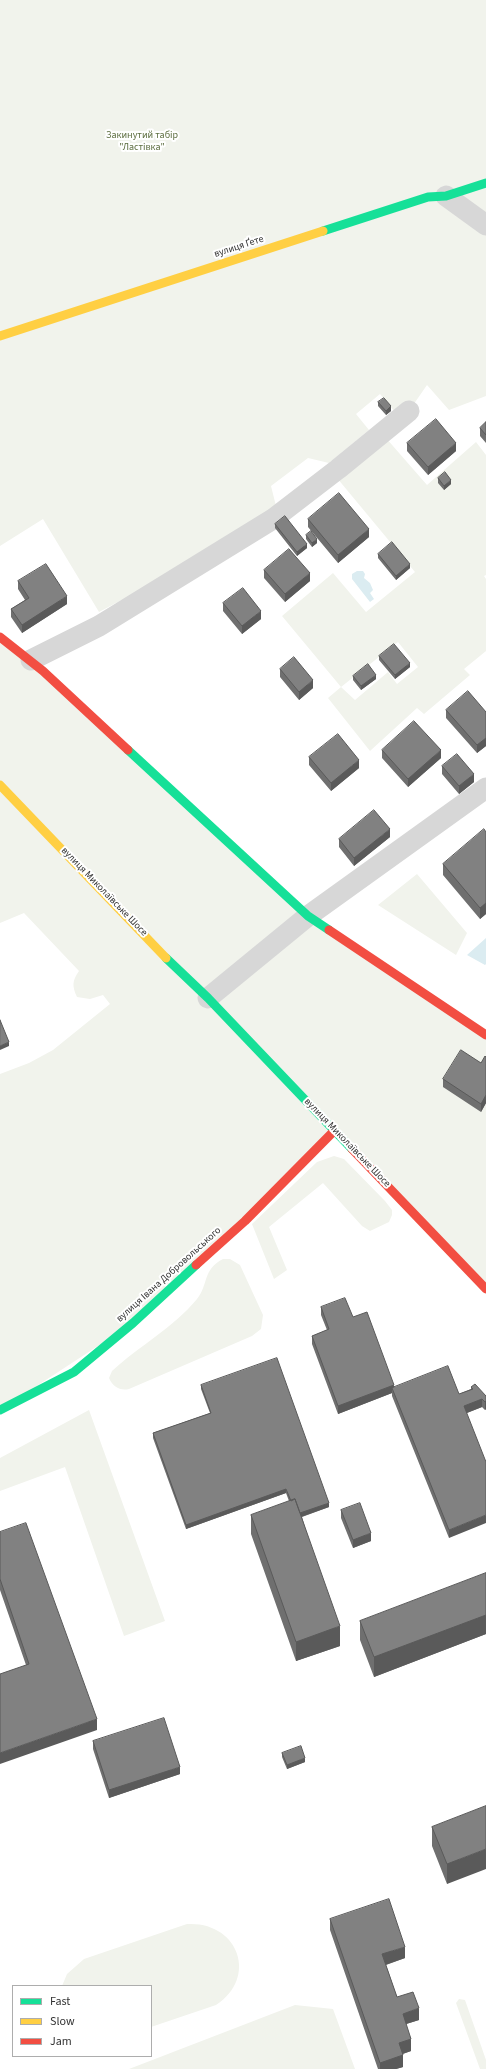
<!DOCTYPE html>
<html>
<head>
<meta charset="utf-8">
<style>
  body { margin:0 }
  #map { position:relative; width:486px; height:2069px; overflow:hidden; background:#fff; font-family:"Source Sans 3",sans-serif }
  canvas { display:block }
  .legend { position:absolute; left:12px; top:1985px; width:140px; height:72px; box-sizing:border-box; background:#fff; border:1px solid #adadad; margin:0; padding:5px 7px; list-style:none; font-size:12px; color:#333 }
  .legend li { display:flex; align-items:center; gap:8px; height:20px }
  .legend b { width:20px; border:1px solid #adadad }
</style>
</head>
<body>
<div id="map">
<canvas width="486" height="2069"></canvas>
<ul class="legend">
<li><b style="height:5px;background:#16e098"></b>Fast</li>
<li><b style="height:5px;background:#ffcf43"></b>Slow</li>
<li><b style="height:5px;background:#f24e42"></b>Jam</li>
</ul>
</div>
<script>
const ctx = document.querySelector('canvas').getContext('2d');
ctx.lineJoin = 'round';
function fill(path, color) {
  ctx.fillStyle = color;
  ctx.fill(path, 'evenodd');
}
function trace(path, color, width, dash) {
  ctx.strokeStyle = color;
  ctx.lineWidth = width;
  ctx.lineCap = dash ? 'butt' : 'round';
  ctx.setLineDash(dash || []);
  ctx.stroke(path);
}
function label(font, color, halo, rows, align = 'center') {
  ctx.font = font + ' "Source Sans 3",sans-serif';
  ctx.lineWidth = 4;
  ctx.setLineDash([]);
  ctx.textBaseline = 'middle';
  ctx.strokeStyle = halo;
  ctx.fillStyle = color;
  for (const [text, x, y, turn = 0] of rows) {
    ctx.save();
    ctx.translate(x, y);
    ctx.rotate((+turn || 0) * Math.PI / 180);
    ctx.textAlign = isNaN(turn) ? turn : align;
    if (halo) ctx.strokeText(text, 0, 0);
    ctx.fillText(text, 0, 0);
    ctx.restore();
  }
}
const green = new Path2D(`
  M0 0H486V396L449 410 427 385 409 411 400 418 380 394 356 414 369 430 329 463 308 458 271 486 276 506 150 585 99 612 43 519 0 546Z
  M386 438 427 485 476 442 486 455V575L484 576 486 579V651L464 669 470 675 424 714 417 708 370 751 328 698 341 687 282 616 333 573 366 612 415 572 337 478ZM398 642 418 667 397 684 388 672 355 700 341 687Z
  M0 637 308 916 486 1035V1289L334 1131 133 1323 0 1410V1074L29 1063 53 1050 110 1004 103 995 90 999 77 997C72 986 72 981 79 971L24 913 0 923Z
  M417 874 467 933 456 955 378 905Z
  M334 1156 344 1159 385 1201 392 1210V1215L389 1222 370 1231 362 1226 323 1183 269 1227 287 1270 274 1279 252 1224 317 1162Z
  M223 1259H230L240 1265 263 1315 261 1329 252 1336 129 1389C120 1391 113 1387 109 1378L112 1371C139 1346 173 1328 197 1299 209 1284 202 1270 223 1259Z
  M89 1410 165 1621 124 1636 65 1467 0 1491V1458Z
  M187 1924C238 1921 259 1977 216 2005L151 2027V1986H62L67 1974 84 1959Z
  M459 1999 465 2000 486 2060V2069H480L456 2003Z
  M295 2005 333 2009 355 2069H129Z`);
const water = new Path2D(`
  M357 571H363L365 574 364 578 370 583 373 590 370 593 374 599 370 602 352 579V574Z
  M486 938V964L485 965 467 955Z`);
const street = new Path2D(`
  M446 196 486 225
  M31 660 99 626 273 519 338 469 409 411
  M208 998 308 916 486 788`);
const fast = new Path2D(`
  M323 231 428 197 446 196 486 183
  M128 750 308 916 329 930
  M166 958 208 998 352 1149
  M0 1410 74 1372 133 1323 196 1265`);
const slow = new Path2D(`
  M0 336 323 231
  M0 785 166 958`);
const jam = new Path2D(`
  M0 637 43 671 128 750
  M329 930 486 1035
  M352 1149 486 1289
  M196 1265 245 1221 334 1131`);
const wall = new Path2D(`
  M378 402 391 411 386 415 378 406Z
  M486 422V443L480 436V428Z
  M407 443 456 451 428 475 407 451Z
  M438 478 451 484 444 490 438 483Z
  M308 519 369 537 338 563 308 527Z
  M275 524 307 548 297 556 275 528Z
  M306 535 317 543 312 547 306 539Z
  M378 554 410 568 396 580 378 558Z
  M264 570 310 581 285 602 264 578Z
  M18 581 67 604 22 633 11 617V609L25 600 18 589Z
  M223 603 261 619 242 634 223 611Z
  M379 656 410 667 395 679 379 660Z
  M280 669 313 688 299 700 280 677Z
  M353 676 376 679 361 690 353 680Z
  M446 710 486 712V746L477 753 446 718Z
  M382 750 441 758 408 787 382 758Z
  M309 757 359 768 331 791 309 765Z
  M442 766 474 782 459 794 442 774Z
  M486 832V914L480 919 443 875V864Z
  M390 837 354 866 339 847V839Z
  M486 1057V1103L481 1112 443 1087V1079L481 1063Z
  M321 1307 353 1317 394 1387 459 1394 471 1389V1387L486 1396V1409L485 1410 482 1407 467 1413 449 1538 392 1396V1393L338 1414 312 1344V1336L327 1330 321 1315Z
  M201 1385 329 1507 302 1517 340 1646 296 1661 251 1534V1515L289 1501 286 1493 186 1529 153 1438V1433L210 1413 201 1389Z
  M341 1510 371 1541 353 1548 341 1518Z
  M0 1532 97 1730 26 1665 0 1590Z
  M486 1573V1634L374 1677 360 1640V1621Z
  M93 1741 180 1774 109 1798 93 1749Z
  M282 1753 305 1762 287 1769 282 1757Z
  M486 1806 447 1884 432 1846V1827Z
  M330 1919 405 1958 386 1965 397 1997 419 2020 406 2024 411 2051 403 2054V2067L396 2069H378L330 1930Z`);
const shadedWall = new Path2D(`
  M391 406V411L386 415V411Z
  M456 443V451L428 475V467Z
  M451 480V484L444 490V486Z
  M369 529V537L338 563V555Z
  M317 539V543L312 547V543Z
  M307 544V548L297 556V552Z
  M410 564V568L396 580V576Z
  M310 573V581L285 602V594Z
  M67 596V604L22 633V625Z
  M261 611V619L242 634V626Z
  M410 663V667L395 679V675Z
  M376 675V679L361 690V686Z
  M313 680V688L299 700V692Z
  M486 738V746L477 753V745Z
  M441 750V758L408 787V779Z
  M359 760V768L331 791V783Z
  M474 774V782L459 794V786Z
  M390 829V837L354 866V858Z
  M486 903V914L480 919V908Z
  M9 1042V1046L0 1050V1046Z
  M486 1095V1103L481 1112V1104Z
  M394 1385V1393L392 1388V1393L338 1414V1406Z
  M482 1399V1407L464 1414V1406Z
  M486 1401V1409L485 1410V1402Z
  M286 1489V1493L186 1529V1525Z
  M329 1503V1507L295 1519V1515Z
  M486 1515V1523L449 1538V1530Z
  M371 1533V1541L353 1548V1540Z
  M486 1615V1634L374 1677V1657Z
  M340 1626V1646L296 1661V1642Z
  M97 1719V1730L0 1764V1753Z
  M305 1758V1762L287 1769V1765Z
  M180 1767V1774L109 1798V1790Z
  M486 1849V1869L447 1884V1864Z
  M405 1947V1958L382 1966V1954Z
  M419 2008V2020L403 2025V2014Z
  M411 2039V2051L399 2055V2043Z
  M403 2055V2067L396 2069H380V2063Z`);
const building = new Path2D(`
  M384 398 391 406 386 411 378 402Z
  M436 419 456 443 428 467 407 443Z
  M486 422V435L480 428Z
  M445 472 451 480 444 486 438 478Z
  M339 493 369 529 338 555 308 519Z
  M285 516 307 544 297 552 275 524Z
  M311 531 317 539 312 543 306 535Z
  M392 542 410 564 396 576 378 554Z
  M289 549 310 573 285 594 264 570Z
  M46 564 67 596 22 625 11 609 29 598 18 581Z
  M243 588 261 611 242 626 223 603Z
  M394 644 410 663 395 675 379 656Z
  M294 657 313 680 299 692 280 669Z
  M368 664 376 675 361 686 353 676Z
  M468 691 486 712V738L477 745 446 710Z
  M414 721 441 750 408 779 382 750Z
  M338 734 359 760 331 783 309 757Z
  M457 754 474 774 459 786 442 766Z
  M374 810 390 829 354 858 339 839Z
  M484 829 486 832V903L480 908 443 864Z
  M0 1020 9 1042 0 1046Z
  M461 1050 481 1063 485 1056 486 1057V1095L481 1104 443 1079Z
  M345 1298 353 1317 367 1312 394 1385 338 1406 312 1336 329 1329 321 1307Z
  M277 1358 329 1503 300 1513 295 1499 291 1501 286 1489 186 1525 153 1433 211 1413 201 1385Z
  M448 1366 459 1394 473 1389 471 1387 475 1384 486 1396V1401L485 1402 482 1399 464 1406 486 1462V1515L449 1530 392 1388Z
  M295 1499 340 1626 296 1642 251 1515Z
  M360 1503 371 1533 353 1540 341 1510Z
  M26 1523 97 1719 0 1753V1674L29 1664 0 1579V1532Z
  M486 1573V1615L374 1657 360 1621Z
  M164 1718 180 1767 109 1790 93 1741Z
  M301 1746 305 1758 287 1765 282 1753Z
  M486 1806V1849L447 1864 432 1827Z
  M389 1899 405 1947 382 1954 397 1997 413 1992 419 2008 403 2014 411 2039 399 2043 403 2055 380 2063 330 1919Z`);
const parkNames = [
  ["Закинутий табір",142,136],
  ["\"Ластівка\"",142,148]
];
const streetNames = [
  ["вулиця Ґете",239,247,-18],
  ["вулиця Миколаївське Шосе",104,892,46],
  ["вулиця Миколаївське Шосе",347,1143,46],
  ["вулиця Івана Добровольського",169,1275,-42]
];
fill(green, '#f1f3ec');
fill(water, '#dbecf1');
trace(street, '#d7d7d7', 21);
trace(fast, '#16e098', 9);
trace(slow, '#ffcf43', 9);
trace(jam, '#f24e42', 9);
fill(wall, '#6f6f6f');
fill(shadedWall, '#5a5a5a');
fill(building, '#818181');
trace(building, '#5a5a5a', 1);
label('10px', '#5d6e40', '#fff', parkNames);
label('10px', '#333', '#fff', streetNames);
</script>
</body>
</html>
